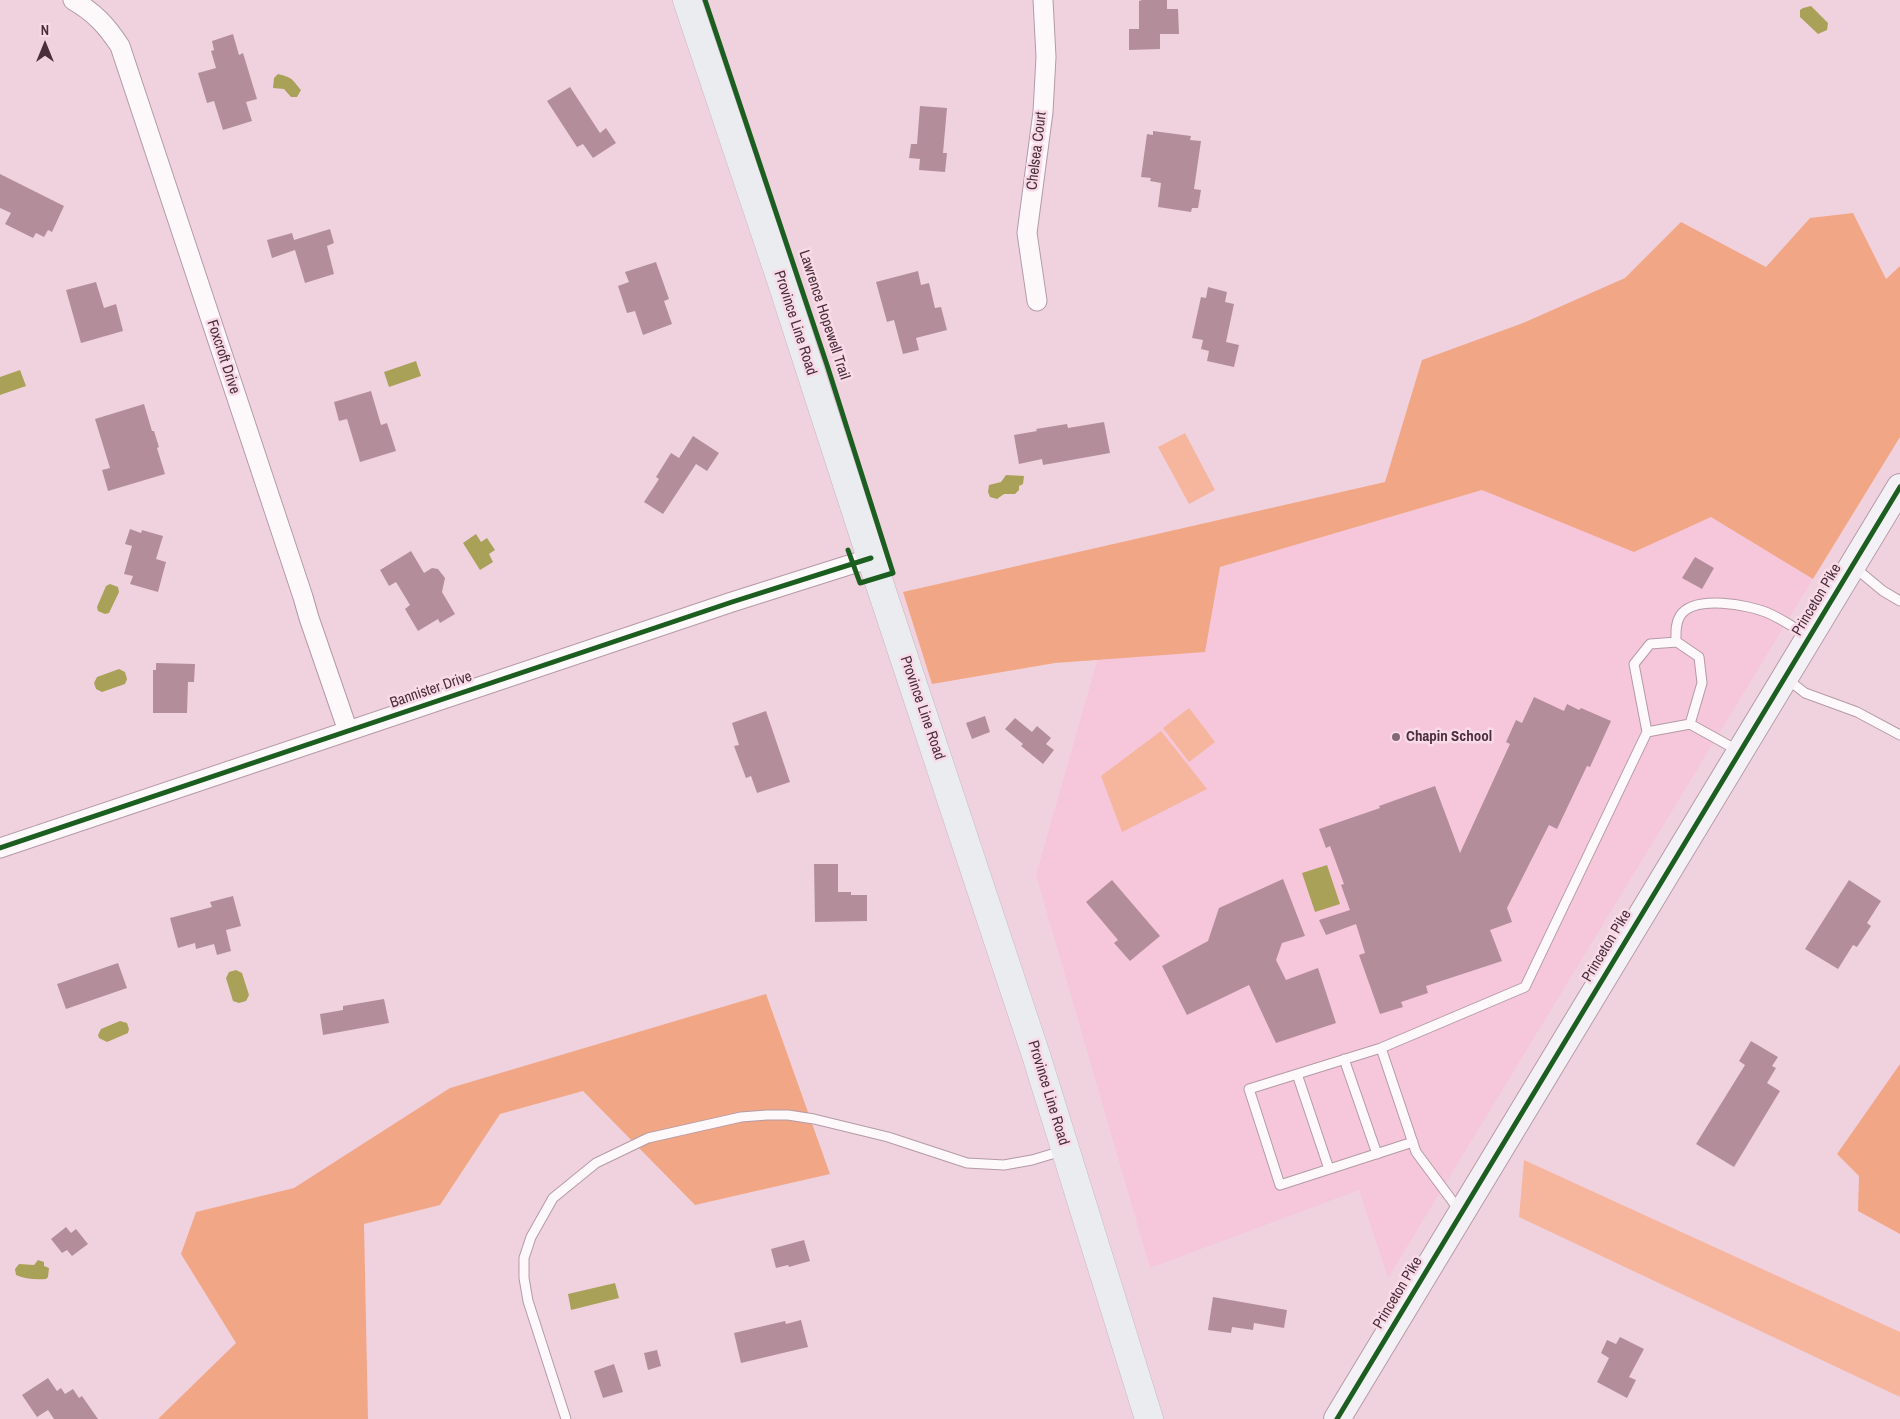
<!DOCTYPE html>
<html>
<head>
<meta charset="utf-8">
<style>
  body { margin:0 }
  #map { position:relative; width:1900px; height:1419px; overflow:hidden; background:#f0d2df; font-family:"Archivo Narrow",sans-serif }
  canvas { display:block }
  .north { position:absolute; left:20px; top:20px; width:50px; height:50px; -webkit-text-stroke:4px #f8dbe7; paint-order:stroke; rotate:0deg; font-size:14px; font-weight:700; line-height:20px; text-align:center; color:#4a2f3b }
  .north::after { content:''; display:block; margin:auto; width:18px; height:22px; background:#4a2f3b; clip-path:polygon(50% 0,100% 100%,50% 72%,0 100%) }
</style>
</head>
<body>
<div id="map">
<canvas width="1900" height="1419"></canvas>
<div class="north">N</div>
</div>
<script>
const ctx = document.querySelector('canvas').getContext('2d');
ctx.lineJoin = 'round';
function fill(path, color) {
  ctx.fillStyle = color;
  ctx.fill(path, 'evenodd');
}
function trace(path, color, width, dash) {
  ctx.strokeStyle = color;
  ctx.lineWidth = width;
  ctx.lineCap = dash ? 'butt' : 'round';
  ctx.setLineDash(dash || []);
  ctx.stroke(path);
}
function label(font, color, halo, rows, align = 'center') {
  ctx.font = font + ' "Archivo Narrow",sans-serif';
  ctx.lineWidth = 5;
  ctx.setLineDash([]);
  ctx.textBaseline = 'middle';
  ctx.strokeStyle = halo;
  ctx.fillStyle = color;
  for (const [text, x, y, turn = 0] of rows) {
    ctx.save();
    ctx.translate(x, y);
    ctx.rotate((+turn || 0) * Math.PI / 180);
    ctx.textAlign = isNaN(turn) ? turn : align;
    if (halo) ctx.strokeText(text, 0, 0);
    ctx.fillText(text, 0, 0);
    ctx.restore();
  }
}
const built = new Path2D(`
  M1736 415 1861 500 1388 1278 1359 1190 1150 1268 1036 875 1115 598Z`);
const green = new Path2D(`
  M1185 433 1215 490 1189 504 1158 447Z
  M1189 708 1215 742 1189 762 1163 728Z
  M1161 731 1207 789 1122 832 1101 776Z
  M1524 1160 1900 1332V1397L1519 1217Z`);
const forest = new Path2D(`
  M1853 213 1886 279 1900 266V437L1813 579 1711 517 1634 552 1482 490 1220 567 1205 652 1055 663 932 684 903 592 1385 482 1422 360 1523 323 1625 278 1681 222 1766 267 1810 218Z
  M766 994 830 1174 695 1205 583 1091 500 1114 440 1205 364 1224 368 1419H158L236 1343 181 1254 196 1212 294 1188 450 1088Z
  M1900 1064V1234L1858 1211 1859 1176 1837 1154Z`);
const water = new Path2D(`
  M1811 6 1828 23 1827 30 1818 34 1800 17V10L1803 8Z
  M278 74C293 78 291 78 301 90L297 97H291L284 89 273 88 274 78Z
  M416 361 421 376 389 387 384 372Z
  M20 370 26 386 0 395V377Z
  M1006 475 1024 476 1023 484 1019 486V490L1015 494H1004L997 499 990 497 988 492 989 485 1001 482Z
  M476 534 481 542 487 538 495 550 489 554 493 562 480 570 463 543Z
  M110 584 118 587 119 592 109 613 105 614 98 611 97 607 106 586Z
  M119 669 125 672 127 679 125 684 102 692 96 689 94 683 97 677Z
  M1327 865 1340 904 1315 912 1302 873Z
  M236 970 242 973 249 995 246 1001 239 1003 233 1001 226 978 229 972Z
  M120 1021 127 1023 129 1029 128 1033 107 1042 99 1038 98 1035 101 1029Z
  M38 1260 44 1262V1266L49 1268 48 1277 46 1279C35 1280 25 1279 16 1275L15 1269 19 1264 34 1265Z
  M615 1283 619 1298 571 1310 568 1294Z`);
const building = new Path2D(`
  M1142 0H1167V9H1178L1179 34H1160V49L1129 50V29H1139V1Z
  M233 34 239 55 243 53 257 99 246 102 252 121 223 130 214 101 207 103 198 73 216 68 211 51 214 50 212 41Z
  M570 87 600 133 606 128 616 143 593 158 583 144 577 147 547 101Z
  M920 106 947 108 943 153H947L945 172 919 170 920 159 909 158 911 144H917Z
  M1153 131 1191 136 1190 140 1201 141 1194 189 1201 190 1198 208H1192L1191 212 1158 207 1161 183 1150 181 1151 178 1141 177 1147 134 1153 135Z
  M0 174 64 206 52 232 48 230 44 237 36 233 33 238 5 224 11 213 0 208Z
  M330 229 334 243 327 246 334 274 305 283 295 250 272 258 267 240 292 233 294 240Z
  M656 262 669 299 664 301 672 324 643 335 635 311 627 313 618 286 629 282 625 272Z
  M918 271 921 285 929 283 935 308 941 307 947 330 916 338 919 350 903 354 894 320 887 322 876 282Z
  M96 282 104 308 116 304 123 331 81 343 66 290Z
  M1208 287 1227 292 1225 302 1234 304 1226 342 1239 345 1234 367 1207 361 1209 351 1201 349 1203 340 1192 338 1201 297 1206 298Z
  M371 391 381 425 387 423 396 451 360 462 347 419 339 421 334 402Z
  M144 404 152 431H154L159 447 157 448 165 474 108 491 102 470 110 468 95 419Z
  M1104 422 1110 453 1043 465 1042 459 1019 464 1014 435 1037 431 1036 429 1067 424 1068 428Z
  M693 436 719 453 707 471 696 464 663 514 644 502 659 479 656 477 671 453 679 458Z
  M130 529 141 533 142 530 163 536 156 559 166 562 158 592 130 584 133 576 124 574 132 546 125 544Z
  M411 551 424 573 432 568 438 569 445 578 442 592 455 614 440 623 438 619 418 631 405 609 410 605 396 582 389 586 380 570Z
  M1695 557 1714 568 1702 589 1682 578Z
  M156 663 195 664 194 682H188L187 713H153V670H156Z
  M1534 697 1564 711 1567 704 1579 710 1581 708 1611 721 1590 767 1587 766 1557 829 1549 825 1507 908 1512 922 1490 930 1502 961 1426 986 1428 993 1401 1002 1403 1007 1380 1014 1359 955 1365 953 1356 924 1326 935 1319 920 1350 910 1341 885 1344 884 1330 846 1326 848 1319 829 1380 808 1379 806 1435 786 1460 853 1510 744 1506 742 1516 720 1522 723Z
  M766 711 790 782 757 793 751 776 746 778 734 746 739 745 732 723Z
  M985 716 990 732 972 739 966 723Z
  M1015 718 1032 732 1037 726 1051 738 1046 744 1054 750 1043 764 1021 746 1023 744 1005 729Z
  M814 864H838V892H851V895H867V921L815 922Z
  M1283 879 1305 936 1282 943 1276 960 1286 980 1318 968 1336 1023 1276 1043 1249 985 1187 1015 1162 966 1208 941 1219 908Z
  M1112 880 1160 936 1130 961 1114 943 1118 940 1086 902Z
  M1849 880 1881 901 1867 923 1871 926 1857 947 1853 945 1838 969 1805 949Z
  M233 896 241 926 226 930 231 951 217 955 214 944 196 949 195 943 178 948 170 918 212 907 210 902Z
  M118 963 127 988 66 1009 57 984Z
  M384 999 389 1023 323 1035 320 1014 343 1010V1006Z
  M1751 1041 1778 1057 1772 1066 1776 1068 1767 1083 1780 1091 1734 1167 1696 1144 1745 1065 1739 1061Z
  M66 1227 71 1233 76 1229 88 1244 72 1256 67 1250 62 1253 51 1239Z
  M804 1240 810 1261 789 1267 788 1265 776 1268 771 1249Z
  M1213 1297 1287 1310 1284 1328 1254 1323 1253 1330 1232 1327 1231 1333 1208 1330Z
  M801 1320 808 1347 741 1363 734 1333 785 1321 786 1324Z
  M1620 1337 1644 1349 1629 1377 1636 1380 1627 1398 1597 1382 1609 1358 1601 1353 1607 1340 1616 1344Z
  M657 1350 661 1366 648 1370 644 1353Z
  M614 1364 623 1392 603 1398 594 1371Z
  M48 1378 57 1391 61 1388 65 1394 73 1389 79 1398 82 1396 98 1419H54L48 1410 37 1417 22 1395Z`);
const lane = new Path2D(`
  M1854 567 1883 591 1900 601
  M1676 642C1676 633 1675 624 1680 616 1694 594 1749 605 1768 613 1782 619 1796 629 1809 636
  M1787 679 1805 693 1857 712 1900 735
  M1647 732 1690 724 1737 750
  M1381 1048 1416 1152 1459 1210
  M1344 1059 1377 1154
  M1297 1074 1329 1169
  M1413 1142 1280 1185 1249 1089 1381 1048 1525 987 1647 732 1634 664 1650 644 1677 642 1699 657 1702 683 1690 724
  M566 1419 528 1301 524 1278V1258L531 1237 553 1198 596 1163 648 1138 741 1117 767 1115H788L814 1119 888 1137 967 1163 1004 1165 1032 1160 1062 1151`);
const street = new Path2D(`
  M73 0C95 13 106 25 120 46L303 597 309 618 348 731
  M1037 301 1027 233 1043 112 1046 57 1043 0
  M0 848 732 602 871 558`);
const secondary = new Path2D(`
  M1337 1419 1900 487`);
const primary = new Path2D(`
  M687 0 780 277 871 558 1036 1055 1149 1419`);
const cycleway = new Path2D(`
  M705 0 827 365 893 573 860 583 848 550
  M0 848 732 602 871 558
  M1337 1419 1900 487`);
const markers = [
  [1396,737,5,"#846874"]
];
const streetNames = [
  ["Chelsea Court",1037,151,-83],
  ["Lawrence Hopewell Trail",824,315,72],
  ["Province Line Road",795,323,72],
  ["Foxcroft Drive",223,357,72],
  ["Princeton Pike",1817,600,-59],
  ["Bannister Drive",431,690,-19],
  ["Province Line Road",922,708,71],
  ["Princeton Pike",1607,946,-59],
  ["Province Line Road",1048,1093,73],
  ["Princeton Pike",1398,1293,-59]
];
const poiNames = [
  ["Chapin School",1406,737]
];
fill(built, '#f6c6db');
fill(green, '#f6b59d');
fill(forest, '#f1a785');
fill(water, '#a9a157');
fill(building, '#b38e9a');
trace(lane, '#b49aa6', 11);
trace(street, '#b49aa6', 21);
trace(secondary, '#b49aa6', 28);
trace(primary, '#c7b6be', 29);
trace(lane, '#fdf8fa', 9);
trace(street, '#fdf8fa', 19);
trace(secondary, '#f3f1f5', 26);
trace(primary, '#eaecf0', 28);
trace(cycleway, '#1b5e20', 5);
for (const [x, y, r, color] of markers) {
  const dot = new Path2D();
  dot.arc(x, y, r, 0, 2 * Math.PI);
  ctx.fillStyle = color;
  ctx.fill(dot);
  trace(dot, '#f8dbe7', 2);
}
label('15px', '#4a2f3b', '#f8dbe7', streetNames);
label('bold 15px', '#4a2f3b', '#f8dbe7', poiNames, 'left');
</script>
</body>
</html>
